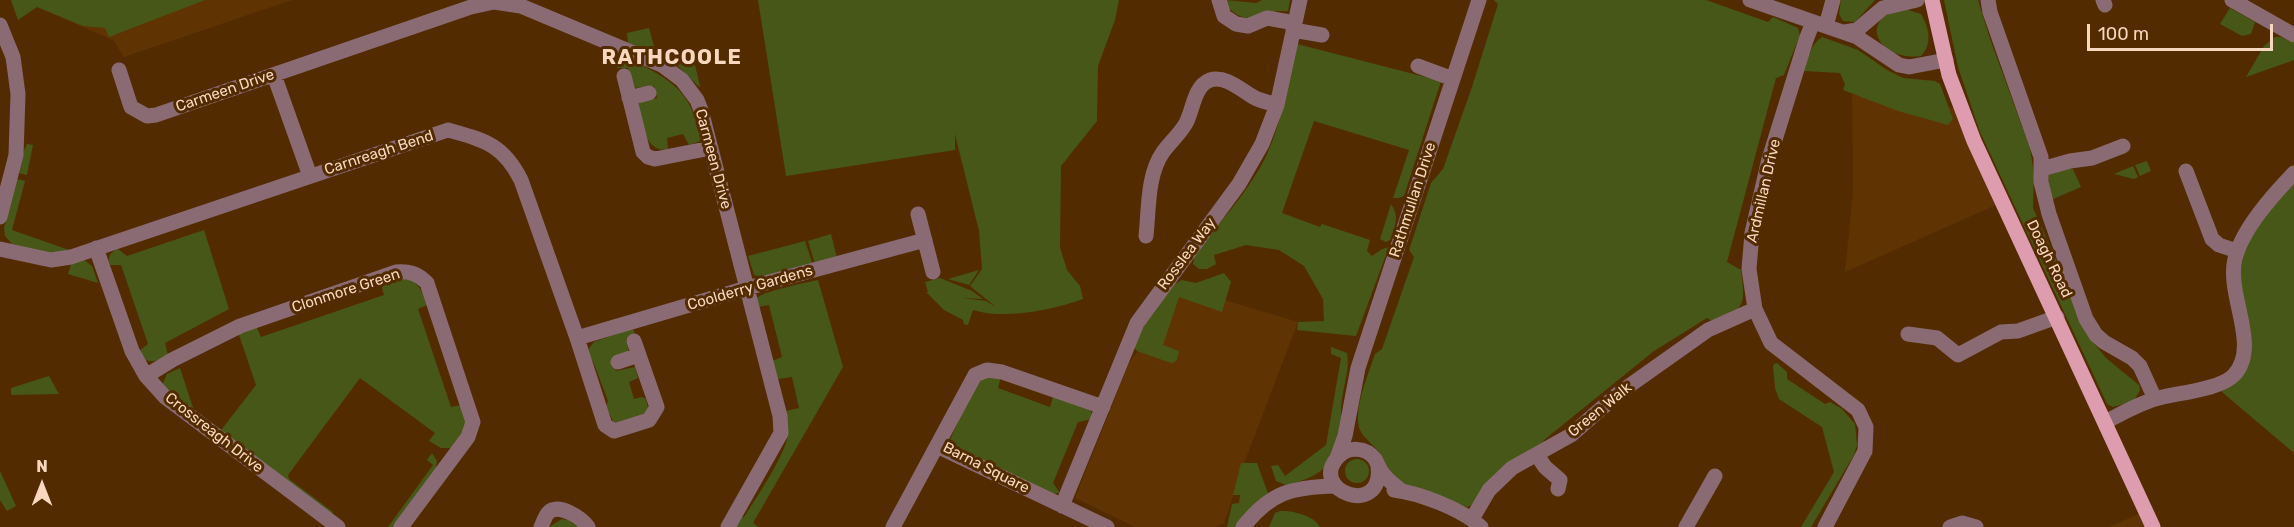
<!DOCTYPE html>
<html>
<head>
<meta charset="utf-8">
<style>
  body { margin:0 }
  #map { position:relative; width:2294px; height:527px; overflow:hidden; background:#522c00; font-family:Rubik,sans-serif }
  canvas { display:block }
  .north { position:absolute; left:12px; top:455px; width:60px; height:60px; -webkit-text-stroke:4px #522c00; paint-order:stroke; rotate:0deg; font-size:16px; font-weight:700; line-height:24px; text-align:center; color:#f7d8bf }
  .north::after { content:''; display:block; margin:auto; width:21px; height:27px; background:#f7d8bf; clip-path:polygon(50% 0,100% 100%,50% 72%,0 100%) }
  .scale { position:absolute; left:2087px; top:24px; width:186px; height:27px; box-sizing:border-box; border:3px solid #f7d8bf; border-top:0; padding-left:8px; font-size:18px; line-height:21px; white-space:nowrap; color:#f7d8bf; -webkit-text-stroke:4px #522c00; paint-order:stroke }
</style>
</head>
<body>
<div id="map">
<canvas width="2294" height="527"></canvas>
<div class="north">N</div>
<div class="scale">100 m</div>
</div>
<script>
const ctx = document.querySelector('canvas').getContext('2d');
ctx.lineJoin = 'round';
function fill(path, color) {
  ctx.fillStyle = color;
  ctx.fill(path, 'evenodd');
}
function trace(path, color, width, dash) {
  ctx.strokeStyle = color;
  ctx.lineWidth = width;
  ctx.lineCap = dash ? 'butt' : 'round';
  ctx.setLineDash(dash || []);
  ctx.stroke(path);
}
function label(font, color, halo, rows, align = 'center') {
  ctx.font = font + ' Rubik,sans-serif';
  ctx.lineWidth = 6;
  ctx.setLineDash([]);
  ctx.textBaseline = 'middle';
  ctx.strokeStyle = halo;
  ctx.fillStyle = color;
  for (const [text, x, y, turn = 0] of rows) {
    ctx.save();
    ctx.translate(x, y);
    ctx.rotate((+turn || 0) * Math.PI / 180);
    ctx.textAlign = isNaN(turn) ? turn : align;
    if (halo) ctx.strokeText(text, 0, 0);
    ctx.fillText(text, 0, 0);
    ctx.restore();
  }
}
const built = new Path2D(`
  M11 0H292L124 57 113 40 37 7 18 20Z
  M1852 94 1954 108 1996 205 1845 272 1853 191Z
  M1184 288 1298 322 1245 461 1224 523 1215 527H1135L1075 498 1129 363Z
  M2140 513 2146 527H2110Z`);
const green = new Path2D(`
  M11 0H205L109 37 105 28 83 26 37 7 18 20Z
  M758 0H1119L1115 20 1098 66 1097 121 1061 166 1060 248 1067 270 1080 286 1083 299C1052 310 1004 320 973 310L968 325 964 324 963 320 944 310 926 292H928L925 282 940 278 972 291 983 299 962 298 986 301 996 307 970 286 982 269 979 231 955 134V150L786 176Z
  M1226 0 1256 3 1262 0H1290L1288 11C1284 12 1278 10 1274 12 1249 21 1243 22 1223 3Z
  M1494 0H1706L1768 22 1773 17 1798 28 1800 35 1784 75 1776 78 1727 262 1741 270C1745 303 1747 309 1714 322L1707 318 1654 351 1544 440 1541 449 1472 505 1467 507 1401 484C1390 476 1387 464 1380 454 1375 446 1366 440 1361 432 1351 413 1369 373 1375 354L1382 349 1414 257 1409 250 1431 183 1443 169 1472 87 1498 4Z
  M1841 0H1875L1855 22 1843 21 1839 14Z
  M1944 0H1978L1990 39 2030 148 2034 175 2033 208 2093 342 2106 358 2139 385 2140 390 2134 401 2113 407 2107 404 1980 132 1958 67Z
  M2230 8 2255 22 2251 34 2242 36 2220 24Z
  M1905 9 1921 14C1929 28 1933 43 1921 56 1877 62 1856 16 1905 9Z
  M649 28 656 53H655L628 43 627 33Z
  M1822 37 1858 50 1887 70 1903 78 1935 81 1940 84 1953 119 1948 125 1898 111 1843 90 1845 84 1840 73 1804 71C1808 58 1810 45 1822 37Z
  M2275 37H2281L2294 43V60L2246 77 2264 46Z
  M1297 44 1441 81 1404 196 1399 198H1393L1409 150 1314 121 1282 213 1320 227 1322 224 1370 240 1367 251 1372 256 1382 249 1389 247 1356 336 1297 330 1298 322 1324 321 1323 299 1304 266 1279 250 1246 245 1214 255 1216 264 1207 269H1199L1193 264 1195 254C1219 223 1252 188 1268 152 1283 117 1289 81 1297 44Z
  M614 53C647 68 684 80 695 118 697 126 700 133 700 141L689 145 683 134 667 138 668 149C644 154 642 120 638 103L657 98 654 86 634 88 628 68H617Z
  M694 61 700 86 699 87 677 65Z
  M27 144 33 145 27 175 19 173 24 150Z
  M2147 161 2151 171 2140 176 2135 165Z
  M2133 166 2138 177 2134 179 2114 174Z
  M2065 168 2073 169 2081 187 2051 200 2048 175Z
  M17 179 25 181 12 230 69 250 49 254 12 244 5 236 4 228Z
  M2294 182V453L2216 387 2238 376 2239 283 2244 250 2273 200Z
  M1391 204C1400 217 1395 226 1390 240L1386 242 1380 239Z
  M204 230 229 309 165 343 168 355C156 362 146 366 139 351L148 344 121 265H110C107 257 110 252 118 249L127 256Z
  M831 234 837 258 815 264 808 241Z
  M805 241 813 265 762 277 754 275 748 256Z
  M84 260 92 266 98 283 68 274 72 261Z
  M979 270 969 285 948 279Z
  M1224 273 1231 282 1222 312 1179 297 1163 345 1179 351 1177 360 1173 363 1168 362 1137 351 1133 346 1134 339 1173 285 1182 280 1196 283Z
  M401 277C418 279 422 291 427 305L418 309 451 407 461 405C469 426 465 430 452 448H441L429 441 435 433 360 378 288 475 289 479 333 512 332 514 218 434 256 385 238 332 256 326 261 337 384 295 381 284Z
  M818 280 843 367 753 523 759 527H734L738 518 744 517C755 500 783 458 787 439 788 430 787 420 786 411L799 408 792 377 778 379 772 361 782 357 769 305 758 307 756 299C762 291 805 283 818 280Z
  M633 328 635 335 626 339 629 352 612 359 616 371 635 367 638 378 629 382 634 399 642 397 646 399 648 408 646 413 614 423 606 407 608 401 593 361 589 360 588 350 594 342Z
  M1331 347 1347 353C1350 368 1344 383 1342 399 1340 410 1342 420 1341 431 1339 465 1315 479 1286 485L1276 481 1271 466 1278 465 1285 476 1326 445 1341 358 1331 354Z
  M1777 363 1787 372V379L1825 404 1830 402 1842 409 1855 424 1857 445 1854 455 1811 527H1801L1834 472 1822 427 1779 399 1775 388 1773 367 1774 364Z
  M180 368 195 414 162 385 167 374Z
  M1002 372 998 388 1050 407 1055 390 1091 411 1092 419 1078 422 1053 483 1060 493 1050 494 955 449 949 442 975 384 987 375Z
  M49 376 59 394 11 395V388Z
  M432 453 437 461 436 468 395 527H388L433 465 427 460Z
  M1345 471a12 12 0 1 1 24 0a12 12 0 1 1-24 0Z
  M1241 463H1257L1270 499 1243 527H1227L1232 504 1239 503 1240 495H1233Z
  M0 471 16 506 7 511 0 500Z
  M1280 511C1292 510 1315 516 1320 527H1269L1275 513Z
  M562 519 568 520 578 527H549Z`);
const minor = new Path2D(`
  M1219 0 1224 16 1236 24 1248 26 1267 18 1295 23
  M1750 0 1857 37 1899 65 1909 67 1946 60
  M1988 0 1990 12 2041 157V182L2049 214 2086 319 2096 335 2104 342 2132 358 2140 366 2155 399
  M2103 0 2105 5
  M2232 0 2294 35
  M1813 22 1806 40 1769 159 1752 233 1749 269 1755 309 1771 343 1858 410 1866 427 1865 451 1825 527
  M0 25 13 57 18 94 16 155 0 217
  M1826 26 1833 0
  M1293 30 1322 35
  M1845 32 1857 30 1883 8 1917 0
  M1418 66 1453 79
  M119 70 131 107 147 116 156 115 471 7 494 2 521 6 662 65 682 80 697 100 701 110 780 416 781 433 728 527
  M274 75 310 176
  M624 76 643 152 648 157 655 159 711 148
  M629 98 649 93
  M2042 169 2070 161 2092 158 2123 146
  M2186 171 2212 239 2219 245 2237 251
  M918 214 933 272
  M1146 236C1149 209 1147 175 1163 152 1170 142 1180 134 1186 123 1193 110 1194 86 1210 80 1226 75 1242 91 1255 98 1262 101 1270 103 1277 105
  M96 248 132 351 146 376 165 397 338 527
  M0 249 51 260 71 257 448 130C484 140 503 144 521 180L577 338 605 425 614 431 649 420 657 407 634 341
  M1908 334 1937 338 1958 355 2001 332 2018 331 2057 317
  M577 338 747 288 925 240
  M618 362 639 355
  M146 376 172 360 240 326 396 272C409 271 417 273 427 283L473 422 468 437 401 527
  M2105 422C2121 414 2138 404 2155 399 2175 393 2220 390 2234 375 2261 346 2226 295 2235 259 2242 229 2273 195 2294 173
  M937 446 1107 527
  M1537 455 1545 467 1560 480 1558 489
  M1337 458 1345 436 1358 368 1479 0
  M1378 466C1384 519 1307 491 1338 457 1348 446 1366 447 1375 459 1378 464 1380 470 1384 475 1389 481 1395 486 1402 491
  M1394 490C1419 493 1462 509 1481 527
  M1062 506 1137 323 1239 184 1262 144 1277 105 1300 0
  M1472 519 1489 490 1512 468 1571 435 1619 393 1708 330 1755 309
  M541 527C543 523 545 516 548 513 558 502 582 518 588 527
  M893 527 975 375 987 370 1002 372 1103 407
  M1243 527C1271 492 1291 487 1336 486
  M1686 527 1715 476
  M1950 527 1962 523 1976 527`);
const major = new Path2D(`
  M1932 0 1949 75 1974 141 2153 527`);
const streetNames = [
  ["Carmeen Drive",225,91,-19],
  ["Carnreagh Bend",379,153,-18],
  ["Carmeen Drive",713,159,75],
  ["Ardmillan Drive",1764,191,-77],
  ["Rathmullan Drive",1413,200,-72],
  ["Rosslea Way",1187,254,-53],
  ["Doagh Road",2049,259,64],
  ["Coolderry Gardens",750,288,-16],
  ["Clonmore Green",346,291,-18],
  ["Green Walk",1600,410,-39],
  ["Crossreagh Drive",214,433,38],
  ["Barna Square",986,468,27]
];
const districtNames = [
  ["RATHCOOLE",672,58]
];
fill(built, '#5f3402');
fill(green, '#475718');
trace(minor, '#8b6b73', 15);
trace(major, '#de9dae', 15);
label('15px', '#f7d8bf', '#522c00', streetNames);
ctx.letterSpacing = '1.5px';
label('bold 21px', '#f7d8bf', '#522c00', districtNames);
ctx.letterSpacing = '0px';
</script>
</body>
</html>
